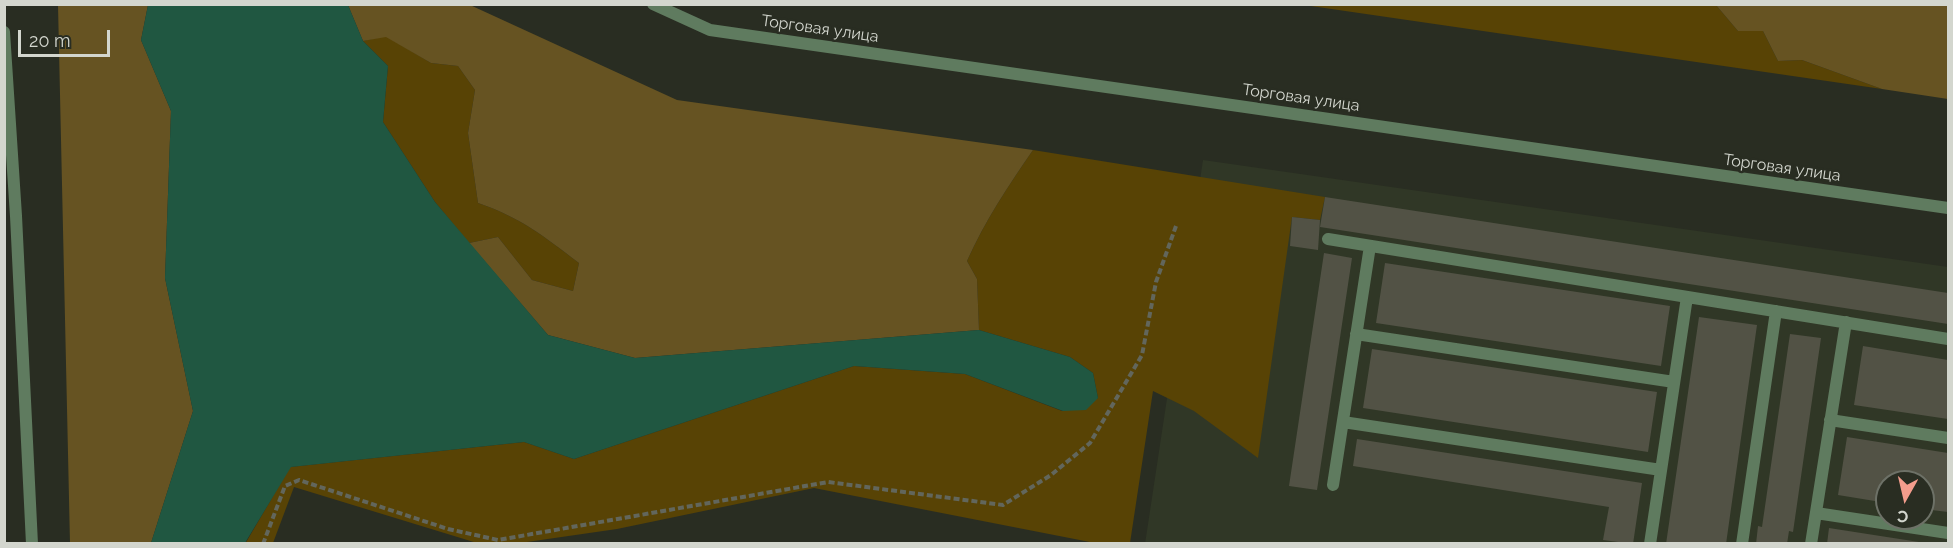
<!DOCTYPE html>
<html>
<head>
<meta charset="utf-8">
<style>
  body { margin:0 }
  #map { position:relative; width:1953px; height:548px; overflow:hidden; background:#292d22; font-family:Raleway,sans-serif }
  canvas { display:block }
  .frame { position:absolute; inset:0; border:6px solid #d3d6ce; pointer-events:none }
  .north { position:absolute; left:1875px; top:470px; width:60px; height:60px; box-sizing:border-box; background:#292d22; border:2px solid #6d7167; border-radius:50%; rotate:188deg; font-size:16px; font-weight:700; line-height:24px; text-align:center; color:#d3d6ce }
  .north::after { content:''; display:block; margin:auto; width:21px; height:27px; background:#f49d8d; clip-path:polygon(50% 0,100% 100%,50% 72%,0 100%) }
  .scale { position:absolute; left:18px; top:30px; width:92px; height:27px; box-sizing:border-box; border:3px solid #d3d6ce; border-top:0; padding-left:8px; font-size:18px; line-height:21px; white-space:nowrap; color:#d3d6ce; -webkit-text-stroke:4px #292d22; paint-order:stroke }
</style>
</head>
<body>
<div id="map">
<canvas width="1953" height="548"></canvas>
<div class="frame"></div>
<div class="north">С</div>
<div class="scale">20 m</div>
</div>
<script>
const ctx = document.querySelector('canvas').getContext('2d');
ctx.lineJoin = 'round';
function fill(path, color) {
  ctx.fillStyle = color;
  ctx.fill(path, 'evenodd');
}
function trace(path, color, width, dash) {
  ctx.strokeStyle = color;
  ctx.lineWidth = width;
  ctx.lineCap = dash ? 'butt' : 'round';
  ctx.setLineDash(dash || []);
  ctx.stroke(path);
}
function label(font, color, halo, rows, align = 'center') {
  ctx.font = font + ' Raleway,sans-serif';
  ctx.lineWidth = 5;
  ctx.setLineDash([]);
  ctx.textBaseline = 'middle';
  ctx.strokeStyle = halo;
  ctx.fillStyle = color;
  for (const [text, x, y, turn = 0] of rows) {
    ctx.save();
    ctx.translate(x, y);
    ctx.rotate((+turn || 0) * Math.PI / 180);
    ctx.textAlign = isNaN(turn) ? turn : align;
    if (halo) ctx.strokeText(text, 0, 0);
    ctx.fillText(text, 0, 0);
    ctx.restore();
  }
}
const built = new Path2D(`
  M1203 160 1948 267V543L1145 544ZM1887 482H1923V518H1887Z`);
const green = new Path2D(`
  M1304 5H1716L1738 31H1763L1778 61 1802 60 1882 89Z
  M386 36 431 63 458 66 475 90 468 133 478 203C520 217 545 237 579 263L573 291 532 280 498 237 469 243 435 202 383 122 388 66 363 41Z
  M1033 150 1325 197 1320 220 1292 217 1258 458 1194 411 1153 391 1130 543H1095L814 488 617 529 520 543H477L294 487 273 543 245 544 290 467 524 442 574 459 854 366 965 374 1062 411 1098 398 1093 373 1070 357 979 330 977 279 967 261C985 221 1008 186 1033 150Z`);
const forest = new Path2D(`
  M58 5H148L141 40 171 111 165 278 193 411 151 543H70Z
  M348 5H470L677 100 1033 150C1008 186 985 221 967 261L977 279 979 330 635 358 548 335 469 243 498 237 532 280 573 291 579 263C545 237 520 217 478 203L468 133 475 90 458 66 431 63 386 37 363 41Z
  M1716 5H1948V99L1882 89 1802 60 1778 61 1763 31H1738Z`);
const water = new Path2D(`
  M148 5H348L363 41 388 66 383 122 435 202 548 335 635 358 979 330 1070 357 1093 373 1098 398 1086 410 1063 411 965 374 854 366 574 459 524 442 291 467 245 543H151L193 411 165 278 171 111 141 40Z`);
const building = new Path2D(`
  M1325 197 1948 293V324L1320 227Z
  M1292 217 1320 220 1318 250 1290 246Z
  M1324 253 1352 258 1317 490 1289 486Z
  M1385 263 1670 306 1661 366 1376 323Z
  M1699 317 1757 325 1726 544H1666Z
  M1790 334 1821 338 1793 532 1789 531 1787 544H1756L1758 526 1762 527Z
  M1863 346 1948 360V419L1854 405Z
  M1372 349 1657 392 1648 452 1363 408Z
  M1847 437 1948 453V512L1923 509V482H1887V503L1838 495Z
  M1357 439 1642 483 1633 544 1603 540 1609 507 1353 466Z
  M1829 528 1919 542 1918 544H1827Z`);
const path = new Path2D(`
  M263 544 285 486 299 480 448 529 498 540 828 482 1003 505 1051 475 1090 443 1142 355 1156 282 1176 226`);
const service = new Path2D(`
  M1328 239 1948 339
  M1356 334 1674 382
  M1830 420 1948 438
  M1343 422 1661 470
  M1333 485 1370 246
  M1816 513 1948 533
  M1650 544 1687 297
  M1742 544 1776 311
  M1811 544 1846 322`);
const minor = new Path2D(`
  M653 4 710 30 1948 208
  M4 32 16 216 32 544`);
const streetNames = [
  ["Торговая улица",820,29,8],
  ["Торговая улица",1301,98,8],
  ["Торговая улица",1782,168,8]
];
fill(built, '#303726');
fill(green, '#584305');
fill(forest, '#665322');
fill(water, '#205741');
fill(building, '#525245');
trace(path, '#62665c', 4, [6, 3]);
trace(service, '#5f7b5f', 12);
trace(minor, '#5f7b5f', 12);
label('16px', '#d3d6ce', '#292d22', streetNames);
</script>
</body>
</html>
